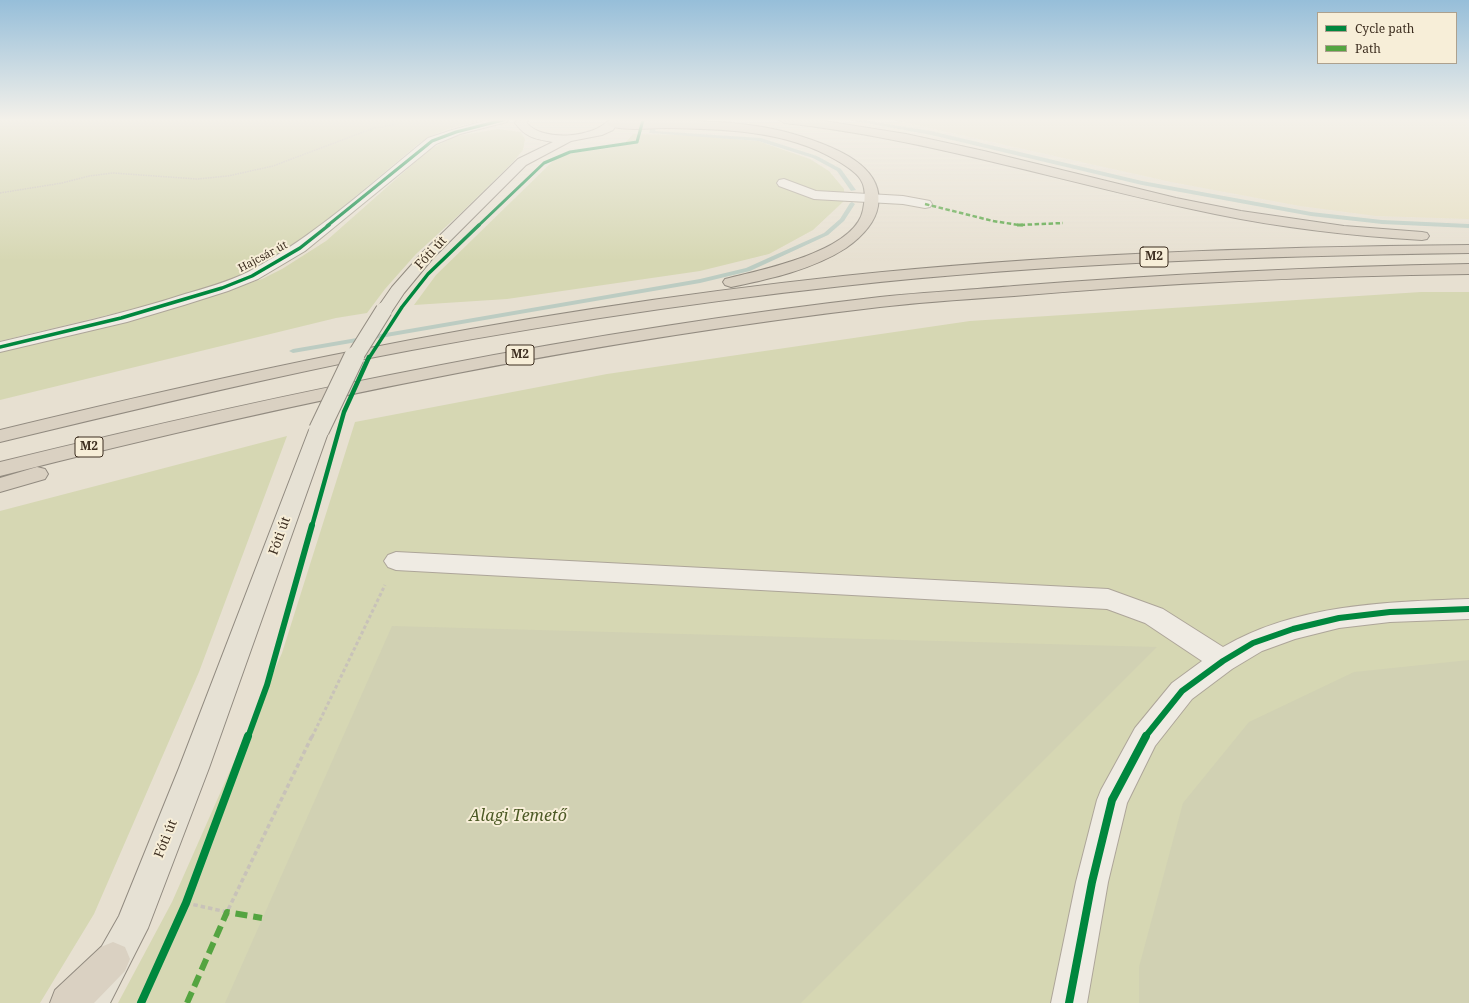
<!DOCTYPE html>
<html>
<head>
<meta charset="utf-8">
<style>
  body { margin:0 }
  #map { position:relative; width:1469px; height:1003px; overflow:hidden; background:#e7e0d1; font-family:"Noto Serif",serif }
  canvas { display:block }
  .legend { position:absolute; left:1317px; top:12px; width:140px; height:52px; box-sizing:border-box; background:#f7eed8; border:1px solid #ada18e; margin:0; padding:5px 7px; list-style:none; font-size:12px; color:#3d2e20 }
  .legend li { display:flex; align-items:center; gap:8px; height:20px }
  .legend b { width:20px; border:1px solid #ada18e }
</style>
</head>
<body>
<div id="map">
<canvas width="1469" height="1003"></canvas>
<ul class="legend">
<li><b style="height:5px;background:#00873e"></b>Cycle path</li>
<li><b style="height:5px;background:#54a441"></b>Path</li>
</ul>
</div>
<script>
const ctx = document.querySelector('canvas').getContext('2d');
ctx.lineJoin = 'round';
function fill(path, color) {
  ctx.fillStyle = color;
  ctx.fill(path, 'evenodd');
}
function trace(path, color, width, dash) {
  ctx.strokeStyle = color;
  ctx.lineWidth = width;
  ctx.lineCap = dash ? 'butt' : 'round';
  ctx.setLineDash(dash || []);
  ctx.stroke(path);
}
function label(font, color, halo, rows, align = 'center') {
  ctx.font = font + ' "Noto Serif",serif';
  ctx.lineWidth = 4;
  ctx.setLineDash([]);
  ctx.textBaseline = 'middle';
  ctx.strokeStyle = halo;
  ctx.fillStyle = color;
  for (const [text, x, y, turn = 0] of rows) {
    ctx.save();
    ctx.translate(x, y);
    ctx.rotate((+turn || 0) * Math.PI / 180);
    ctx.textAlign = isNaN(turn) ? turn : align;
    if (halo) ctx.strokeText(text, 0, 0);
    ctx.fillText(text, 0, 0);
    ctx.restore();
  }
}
const farmland = new Path2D(`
  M893 120H1469V219L1376 216 1300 206 1171 182Z`);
const green = new Path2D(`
  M0 120H483C462 126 441 129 422 141L303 240 248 274 174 299 0 341Z
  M498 129 521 132 525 139 523 150 513 162 462 212 416 254 385 289 367 313 336 318 0 400V352L180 306 262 279 282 269 326 241 430 149 456 136Z
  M633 134 691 135 758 141 810 159 829 171 844 189V201L813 230 769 254 700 271 507 299 414 305 436 275 554 160 565 155 577 152 611 148 624 144Z
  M1421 292H1469V1003H118L172 902 282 653 355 422 607 374 970 321Z
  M287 436 199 672 94 914 40 1003H0V511Z`);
const cemetery = new Path2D(`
  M392 626 1157 647 801 1003H225Z
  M1469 660V1003H1139V967L1183 803 1249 722 1354 672Z`);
const stream = new Path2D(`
  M849 120H863L931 131 1142 181 1311 212 1382 220 1469 224V228L1382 224 1311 216 1142 185 931 135Z
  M653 127 656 129 655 131 761 138 817 156 841 169 856 190 851 191 837 171 813 158 758 141 649 133 650 129Z
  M852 202 855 204 844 221 828 235 750 271 700 283 293 353 289 351 293 349 700 279 746 268 824 233 840 219 850 203Z`);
const pathFar2 = new Path2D(`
  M0 193 62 183 89 176 113 173 197 179 228 176 273 166 374 128 398 124 406 120`);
const pathFar1 = new Path2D(`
  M312 737 385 585`);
const path = new Path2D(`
  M186 903 227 912 312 736`);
const minor = new Path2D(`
  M488 120H508L507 122 460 134 436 144 305 251 258 279 228 291 184 305 127 322 0 352V342C62 327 124 314 185 294 206 288 228 282 248 272 314 237 370 185 428 138L452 130Z
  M784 179 816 191 903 196 930 201 932 204 930 207 925 208 903 204 814 199 779 186 777 183 779 180Z
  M396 552 1108 589 1163 609 1223 647C1297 604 1386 602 1469 599V619L1390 622 1339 628 1295 639 1262 651 1232 669 1192 699 1155 746 1127 803 1108 882 1087 1003H1051L1076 882 1097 800 1101 790 1135 728 1172 683 1202 661 1145 623 1107 609 396 570 388 567 384 561 388 555Z`);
const major = new Path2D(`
  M517 120H528L527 123C542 142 593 138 609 120H620L613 130 602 135 571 141 526 165 432 259 404 293 390 314 384 315 378 314 376 310 392 287 422 253 518 159 553 142C536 139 526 138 515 123Z
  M319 424 326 426 329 430 209 768 148 928 110 1003H72L77 990 119 916 179 768 309 430 312 426Z`);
const highway = new Path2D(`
  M779 120H818L906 134 984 151 1176 198 1241 211 1344 226 1422 232 1427 233 1429 236 1427 239 1422 240C1352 236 1283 228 1215 214 1071 185 931 139 784 123Z
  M613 121C675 121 743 117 803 137 834 147 885 166 878 206 875 224 860 238 846 248 812 270 769 279 731 287L725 285 723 282 725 279C760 270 855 252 863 210 869 182 860 174 836 160 786 130 723 129 666 128 648 128 627 131 609 126L607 124 609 122Z
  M1469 245V253C1260 256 1051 263 843 286 678 304 512 330 349 362 232 386 116 414 0 442V430C116 402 232 375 349 352 513 319 678 294 843 276 1051 254 1260 247 1469 245Z
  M1469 264V274C1317 276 1165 283 1014 296 969 299 924 302 880 307 582 342 290 402 0 476V462C290 391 583 331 880 297 925 292 969 290 1014 286 1166 274 1317 267 1469 264Z
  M37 467 45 469 48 474 45 479 0 492V478Z
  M113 942 125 947 130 959 125 971 94 1003H50L55 990 101 947Z`);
const majorBridgeFar1 = new Path2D(`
  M354 358 384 310`);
const majorBridge = new Path2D(`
  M319 430 354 357`);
const quietFar2 = new Path2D(`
  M925 204 993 221 1019 225 1063 223`);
const quietFar1 = new Path2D(`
  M1017 225H1024`);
const quiet = new Path2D(`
  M187 1003 227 912 262 918`);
const cyclewayFar4 = new Path2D(`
  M327 226 432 141 456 132 503 120
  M478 226 544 163 570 152 637 142 643 120`);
const cyclewayFar3 = new Path2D(`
  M0 347 121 318 222 288 252 276 300 248 329 225
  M369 358 402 307 428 274 479 225`);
const cyclewayFar2 = new Path2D(`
  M312 526 344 412 369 357`);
const cyclewayFar1 = new Path2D(`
  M248 737 267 685 312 525
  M1145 737 1182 691 1223 661 1253 643 1293 629 1339 618 1390 612 1469 609`);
const cycleway = new Path2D(`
  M141 1003 186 903 248 736
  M1069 1003 1092 882 1112 800 1146 736`);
const farStreetnames = [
  ["Hajcsár út",263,257,-28]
];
const shields = [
  [1154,257,28],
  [520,355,28],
  [89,447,28]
];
const shieldNames = [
  ["M2",1154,257],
  ["M2",520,355],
  ["M2",89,447]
];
const streetNames = [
  ["Fóti út",431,253,-47],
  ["Fóti út",280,536,-70],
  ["Fóti út",166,839,-68]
];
const nearParknames = [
  ["Alagi Temető",518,816]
];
fill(farmland, '#e6dfc2');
fill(green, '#d6d7b3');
fill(cemetery, '#d1d1b3');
fill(stream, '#bcccc2');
trace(minor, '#ada599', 2);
trace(major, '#928b80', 2);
trace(highway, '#928b80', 2);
trace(pathFar2, '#c8c2b9', 1.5, [1.5, 1]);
trace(pathFar1, '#c8c2b9', 3, [3.5, 2.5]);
trace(path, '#c8c2b9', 3.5, [4.5, 3]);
fill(minor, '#efebe3');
fill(major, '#e6e1d4');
fill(highway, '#dad1c2');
trace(majorBridgeFar1, '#928b80', 18, []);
trace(majorBridge, '#928b80', 22, []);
trace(majorBridgeFar1, '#e6e1d4', 16);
trace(majorBridge, '#e6e1d4', 20);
trace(quietFar2, '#54a441', 2.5, [4.5, 2.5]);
trace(quietFar1, '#54a441', 3, [6, 3]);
trace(quiet, '#54a441', 6, [12, 6]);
trace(cyclewayFar4, '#00873e', 3);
trace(cyclewayFar3, '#00873e', 3.5);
trace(cyclewayFar2, '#00873e', 4.5);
trace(cyclewayFar1, '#00873e', 6);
trace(cycleway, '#00873e', 8);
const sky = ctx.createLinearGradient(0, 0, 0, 261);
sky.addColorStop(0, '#96bed9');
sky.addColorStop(0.46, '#f4f1ea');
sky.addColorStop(1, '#f4f1ea00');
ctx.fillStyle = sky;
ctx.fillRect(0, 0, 1469, 261);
label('11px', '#3d2e20', '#f7eed8', farStreetnames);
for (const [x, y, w] of shields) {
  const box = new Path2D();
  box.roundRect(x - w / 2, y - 10, w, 20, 3);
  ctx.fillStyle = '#f7eed8';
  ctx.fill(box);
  trace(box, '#3d2e20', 1);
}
label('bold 12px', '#3d2e20', null, shieldNames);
label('13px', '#3d2e20', '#f7eed8', streetNames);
label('italic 16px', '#4d5a26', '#f7eed8', nearParknames);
</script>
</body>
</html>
